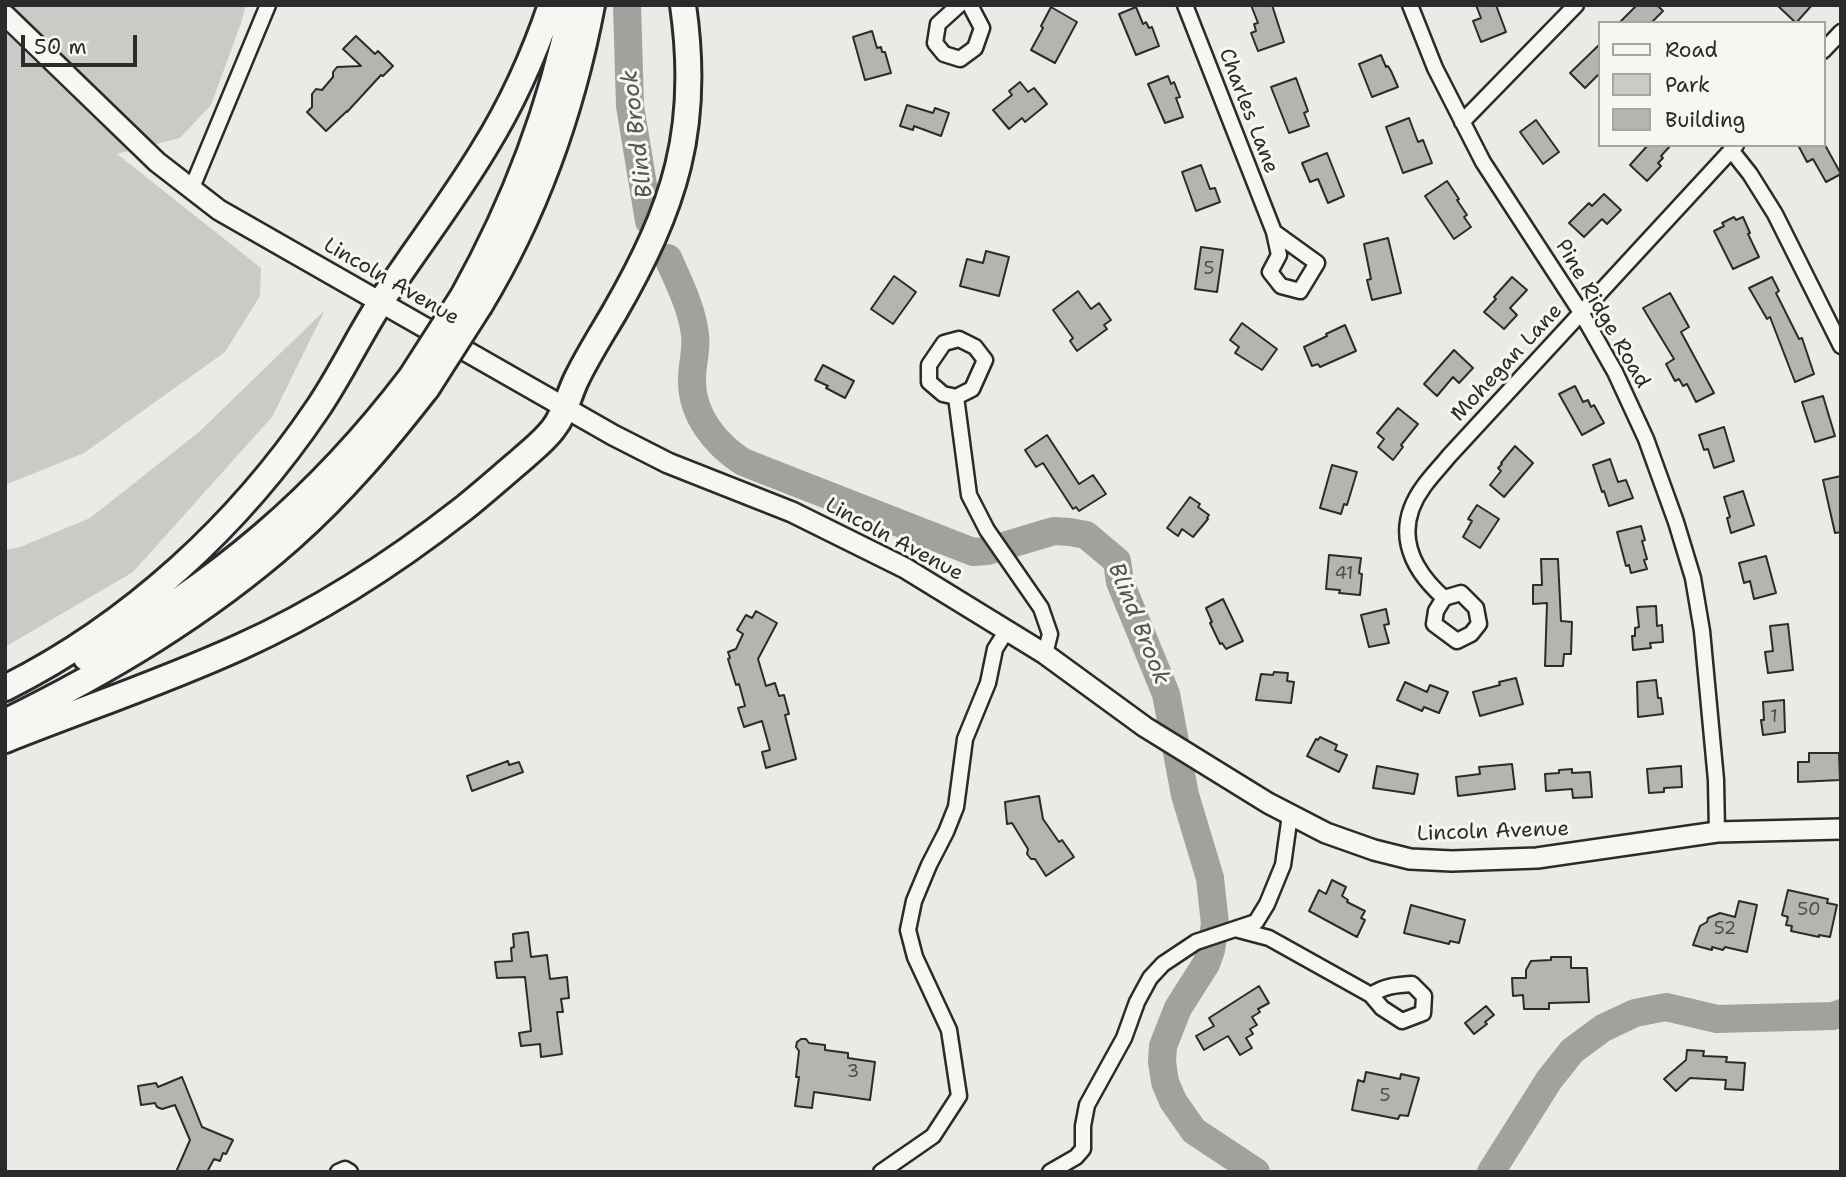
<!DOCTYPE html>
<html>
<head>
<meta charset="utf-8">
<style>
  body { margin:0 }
  #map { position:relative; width:1846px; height:1177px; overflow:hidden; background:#eaeae6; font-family:"Shantell Sans",sans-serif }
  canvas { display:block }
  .frame { position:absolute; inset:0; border:7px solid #2b2b2b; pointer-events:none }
  .legend { position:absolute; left:1598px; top:21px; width:228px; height:126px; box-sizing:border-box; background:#f6f6f2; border:2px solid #a5a5a2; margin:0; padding:9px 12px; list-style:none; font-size:21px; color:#2b2b2b }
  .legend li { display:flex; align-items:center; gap:14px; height:35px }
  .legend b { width:35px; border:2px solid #a5a5a2 }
  .scale { position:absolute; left:21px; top:35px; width:116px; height:32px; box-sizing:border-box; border:4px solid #2b2b2b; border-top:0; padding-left:9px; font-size:21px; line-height:24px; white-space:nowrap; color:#2b2b2b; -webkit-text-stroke:5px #f6f6f2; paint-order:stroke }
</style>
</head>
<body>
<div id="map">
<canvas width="1846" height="1177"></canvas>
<div class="frame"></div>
<ul class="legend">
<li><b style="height:9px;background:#f6f6f2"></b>Road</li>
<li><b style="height:19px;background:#cacac7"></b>Park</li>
<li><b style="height:19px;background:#b4b4b1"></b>Building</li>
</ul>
<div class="scale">50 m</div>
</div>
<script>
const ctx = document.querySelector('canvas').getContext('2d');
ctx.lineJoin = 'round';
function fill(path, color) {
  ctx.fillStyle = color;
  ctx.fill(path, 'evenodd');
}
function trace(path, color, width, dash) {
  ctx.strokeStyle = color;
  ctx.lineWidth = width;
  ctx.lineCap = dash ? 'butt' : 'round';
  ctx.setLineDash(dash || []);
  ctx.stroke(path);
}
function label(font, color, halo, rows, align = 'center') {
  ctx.font = font + ' "Shantell Sans",sans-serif';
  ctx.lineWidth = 6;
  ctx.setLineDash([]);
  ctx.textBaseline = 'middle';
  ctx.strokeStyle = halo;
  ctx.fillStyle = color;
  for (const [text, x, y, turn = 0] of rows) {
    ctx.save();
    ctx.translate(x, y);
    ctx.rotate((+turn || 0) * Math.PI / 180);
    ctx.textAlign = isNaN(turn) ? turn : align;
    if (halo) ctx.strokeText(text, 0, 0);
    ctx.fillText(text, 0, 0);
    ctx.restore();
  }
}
const green = new Path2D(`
  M5 5H246L241 23 211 105 180 138 117 154 261 268 260 296 225 352 84 453 5 485Z
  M325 310 272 417 133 572 5 647V550L20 547 90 518 199 432Z`);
const river = new Path2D(`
  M627 5 630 106 649 221
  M668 258C679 283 692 308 695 335 697 349 692 364 692 379 691 414 715 444 743 462L973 552 987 551 1054 531 1070 532 1086 535 1117 561 1120 582 1166 694 1185 795 1210 878 1215 924 1211 950 1206 964 1178 1008 1163 1046 1162 1062 1165 1082 1173 1101 1194 1131 1256 1172
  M1491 1172 1549 1080 1572 1051 1603 1028 1635 1013 1666 1007 1717 1019 1833 1016 1841 1013`);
const building = new Path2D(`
  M1251 5H1272L1284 42 1258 51 1251 33 1256 31 1254 24 1258 23Z
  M1476 5H1496L1506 32 1481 42 1473 21 1481 18Z
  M1637 5H1657L1663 11 1651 23H1619Z
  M1777 5H1812L1796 23Z
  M1051 7 1077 22 1055 63 1031 50 1043 28 1041 26Z
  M1136 7 1143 24 1146 22 1149 28 1152 27 1159 46 1136 55 1119 14Z
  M872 31 877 48 881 47 882 52H885L891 73 865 80 853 37Z
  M356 36 375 54 378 51 393 66 383 76 381 75 347 112V111L326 131 307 112 312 107V94L316 89 322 90 333 77V72L337 67 361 66 343 49Z
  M1599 45V74L1585 88 1570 73Z
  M1381 55 1386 67 1388 66 1391 71 1398 87 1372 97 1359 64Z
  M1168 76 1171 84 1174 82 1180 97 1176 98 1183 117 1165 123 1148 84Z
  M1296 78 1308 111 1304 113 1309 126 1289 133 1271 87Z
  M1020 82 1028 92 1034 88 1047 104 1025 122 1022 118 1009 129 993 110 1012 95 1009 91Z
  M907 105 933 113 935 108 949 113 941 136 914 126 913 130 900 126Z
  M1409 118 1418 142 1423 140 1432 163 1403 173 1386 127Z
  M1536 120 1559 152 1543 164 1520 132Z
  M1648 145H1671L1661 156 1663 158 1658 163 1661 166 1647 181 1630 165Z
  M1798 145H1825L1841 174 1826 182 1813 159 1807 162Z
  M1327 153 1344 196 1328 203 1318 179 1310 182 1302 163Z
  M1201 165 1210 189 1215 188 1220 202 1196 211 1182 172Z
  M1447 181 1459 199 1457 200 1467 215 1464 217 1471 227 1454 239 1425 196Z
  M1604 194 1621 210 1607 224 1602 219 1584 237 1569 223 1589 203 1592 206Z
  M1734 217 1736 220 1743 217 1750 233 1748 234 1759 257 1733 269 1714 231 1724 226 1722 223Z
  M1388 238 1401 293 1372 300 1367 280 1371 279 1364 244Z
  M1201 247 1223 250 1217 292 1195 289Z
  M986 251 1009 257 999 296 960 286 967 259 983 263Z
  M894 276 916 292 893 324 871 309Z
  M1512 277 1527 290 1510 308 1517 315 1504 329 1484 312 1496 299 1494 297Z
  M1772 277 1779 291 1776 293 1799 339 1802 338 1814 374 1795 382 1770 317 1767 319 1749 288Z
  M1078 291 1091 309 1099 303 1111 320 1104 325 1107 329 1077 351 1070 341 1073 338 1053 310Z
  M1670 293 1689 327 1681 332 1714 393 1696 402 1687 384 1683 386 1679 379 1675 381 1666 364 1674 359 1643 308Z
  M1242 323 1277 349 1262 370 1235 353 1239 347 1230 340Z
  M1345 325 1356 351 1320 367 1318 364 1312 366 1304 347 1327 336 1326 334Z
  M1454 350 1473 368 1459 383 1453 377 1437 396 1424 384Z
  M823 365 854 381 845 398 826 388 828 386 815 380Z
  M1575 386 1583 402 1588 400 1591 407 1594 405 1604 423 1582 435 1559 394Z
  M1823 396 1835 436 1815 442 1802 402Z
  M1398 408 1418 424 1401 445 1403 447 1393 460 1378 447 1384 439 1377 433Z
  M1724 427 1734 461 1714 468 1708 449 1704 450 1699 435Z
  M1047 435 1079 484 1093 475 1106 494 1079 511 1076 507 1073 509 1043 463 1036 467 1025 450Z
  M1515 446 1533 463 1504 497 1490 485 1501 471 1498 468 1502 464 1501 463Z
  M1610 459 1618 482 1626 480 1633 498 1609 506 1604 491 1602 492 1593 465Z
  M1332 465 1357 472 1347 505 1344 504 1341 514 1320 508Z
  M1841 476V532L1835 533 1823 480Z
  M1743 491 1754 525 1731 533 1727 518 1730 517 1724 497Z
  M1190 497 1200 504 1198 507 1209 515 1207 518 1208 519 1193 537 1182 529 1178 536 1167 528Z
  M1477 505 1499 519 1480 548 1463 537 1472 521 1468 519Z
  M1641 526 1645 540 1642 541 1647 559 1644 560 1647 569 1631 573 1629 565 1626 566 1617 532Z
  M1329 555 1361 558 1359 573 1362 574 1360 595 1339 593 1340 590 1326 589Z
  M1766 556 1776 593 1754 599 1750 581 1744 583 1739 563Z
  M1541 559H1558L1561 621 1572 622 1571 654H1564L1563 666H1545L1547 603 1533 604V585H1542Z
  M1223 599 1243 641 1226 649 1222 643 1220 644 1210 623 1212 622 1206 608Z
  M1656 606 1657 626 1662 625 1663 642 1650 643 1651 648 1633 650 1632 636H1635V628L1639 627 1637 607Z
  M1386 609 1389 624 1384 625 1389 643 1369 647 1361 615Z
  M756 611 777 623 758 659 766 686 775 683 779 696 784 695 789 714 785 715 796 759 766 768 762 752 770 750 762 721 744 727 738 708 745 706 739 684 736 685 728 659 730 658 728 652 736 649 743 634 737 630 746 615 752 618Z
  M1788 624 1793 670 1768 673 1765 652 1773 651 1770 626Z
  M1274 672 1288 673 1287 681 1294 682 1291 703 1256 700 1261 674 1273 675Z
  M1516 678 1523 704 1480 716 1473 692 1500 685 1499 682Z
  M1656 680 1658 698H1661L1663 714 1638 717 1637 682Z
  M1405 682 1427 692 1430 685 1448 692 1439 713 1424 707 1422 711 1397 700Z
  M1784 700 1785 732 1763 735 1761 720H1764L1763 702Z
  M1320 737 1337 745 1335 750 1347 755 1339 772 1307 756 1316 739 1318 740Z
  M1809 753H1839L1840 780 1798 782V762H1809Z
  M508 761 509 765 519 762 523 772 472 791 467 776Z
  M1512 764 1515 789 1458 796 1456 777 1480 774 1479 767Z
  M1377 766 1418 774 1414 794 1373 788Z
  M1681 766 1682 787 1664 788V792L1649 793 1647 769Z
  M1572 769V773L1590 772 1592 797 1573 798 1572 789 1546 791 1545 774 1559 773V770Z
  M1039 796 1043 819 1059 842 1062 840 1074 857 1046 876 1035 859H1031L1027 854 1028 849 1012 823 1007 824 1005 802Z
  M1332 880 1346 887 1342 896 1348 900 1347 902 1365 911 1361 918 1365 920 1357 937 1309 911 1319 890 1326 894Z
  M1788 890 1828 899 1827 903 1837 905 1830 937 1819 935V937L1791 931 1792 926 1786 925 1788 917 1782 915Z
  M1739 901 1757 905 1747 952 1725 947 1723 950 1712 947V950L1693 945 1700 926 1707 922 1708 918 1720 913 1735 917Z
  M1411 905 1465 920 1459 943 1450 941 1449 944 1404 933Z
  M528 932 531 957 547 955 550 979 567 977 569 998 561 999 563 1012H557L562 1054 541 1057 540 1044 521 1046 519 1033 531 1031 525 977 497 978 495 962 512 961 511 948 514 947 513 934Z
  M1551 957H1571V968H1587L1589 1002 1549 1003V1009H1524L1523 995 1513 996 1512 978H1526V970L1531 961 1551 960Z
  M1259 986 1269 1003 1258 1009 1260 1012 1252 1017 1257 1025 1250 1029 1253 1034 1246 1038 1252 1048 1240 1055 1228 1036 1204 1050 1196 1036 1214 1026 1209 1018Z
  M1486 1006 1494 1015 1485 1022 1487 1024 1474 1034 1465 1023Z
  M801 1039H806L809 1043 825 1045V1050L848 1053V1058L875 1062 870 1100 814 1092 812 1108 795 1106 799 1077H796L799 1051 796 1047 797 1042Z
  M1687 1050 1704 1051 1703 1056 1727 1057 1726 1062 1745 1063 1743 1090 1725 1089 1726 1080 1690 1078 1676 1091 1664 1079 1686 1060Z
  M1366 1072 1400 1079 1401 1074 1419 1078 1408 1116 1400 1115 1398 1119 1352 1110 1358 1080 1364 1082Z
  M182 1077 202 1127 233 1140 226 1154 223 1153 220 1161 214 1159 207 1172H176L190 1140 175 1105 162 1109 157 1107 155 1103 141 1105 138 1086 156 1083 158 1087Z`);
const street = new Path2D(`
  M959 5 938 24 935 43 944 54 960 59 975 48 982 28 970 5
  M1185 5 1274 232 1279 255 1270 272 1281 286 1300 291 1317 263 1274 232
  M1410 5 1435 68 1483 162 1582 314 1615 372 1646 439 1676 522 1693 578 1702 631 1716 780 1717 832
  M1823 51 1841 32
  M1462 122 1576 5
  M1731 150 1750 174 1775 214 1841 346
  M191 190 268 5
  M956 397 972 389 985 360 975 347 959 339 944 343 929 365V382L943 394 956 397 969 495 987 530 1041 608 1050 634 1045 654
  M1461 593 1476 608 1479 624 1471 634 1457 641 1434 624 1436 611 1444 598Z
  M1444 598C1408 566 1393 528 1424 486 1432 475 1441 466 1449 456L1736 145
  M1235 929 1269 938 1371 995 1382 1008 1402 1021 1423 1013 1424 996 1412 984C1396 985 1384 986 1371 995
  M338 1172 345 1169 350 1172
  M881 1172 933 1136 959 1096 949 1030 915 957 908 930 914 901 929 865 946 832 956 807 965 739 988 683 995 649 1007 630
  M1050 1172 1076 1157 1083 1149V1126L1087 1105 1124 1038 1137 1002 1150 978 1163 964 1196 942 1256 922 1267 904 1283 865 1290 815`);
const secondary = new Path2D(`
  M5 15 157 162 219 210 613 435 668 463 792 512 905 568 1045 654 1145 727 1268 803 1326 833 1374 850 1410 859 1452 861 1537 858 1717 832 1841 829`);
const highway = new Path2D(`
  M463 296C514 205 551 108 572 5
  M480 305C535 214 572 110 592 5
  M86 658C218 583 319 498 411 377
  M5 688C131 625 240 524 318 408 343 371 361 331 386 294 418 246 454 199 484 149 512 104 534 55 551 5
  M5 722C107 672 205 614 291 538 342 493 385 442 427 388
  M5 740C83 709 163 682 240 647 320 611 394 563 463 509 483 493 502 476 521 460 532 450 544 441 553 429 565 414 568 397 576 380 587 357 601 335 614 313 675 207 701 129 683 5`);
const highwayBridge = new Path2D(`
  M411 377 463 296
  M427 388 480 305`);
const numberNames = [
  ["5",1209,269],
  ["41",1344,574],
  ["1",1774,717],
  ["50",1809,910],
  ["52",1725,929],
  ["3",853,1072],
  ["5",1385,1096]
];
const streetNames = [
  ["Charles Lane",1248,111,69],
  ["Lincoln Avenue",391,282,30],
  ["Pine Ridge Road",1602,314,60],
  ["Mohegan Lane",1507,363,-47],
  ["Lincoln Avenue",894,540,28],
  ["Lincoln Avenue",1493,832,-2]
];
const waterNames = [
  ["Blind Brook",638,134,-97],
  ["Blind Brook",1138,624,68]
];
fill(green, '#cacac7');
trace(river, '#a1a19e', 28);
fill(building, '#b4b4b1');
trace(building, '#2b2b2b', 2);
trace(street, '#2b2b2b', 19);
trace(secondary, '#2b2b2b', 24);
trace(highway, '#2b2b2b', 30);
trace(street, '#f6f6f2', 14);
trace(secondary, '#f6f6f2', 19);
trace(highway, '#f6f6f2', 24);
trace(highwayBridge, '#2b2b2b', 30, []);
trace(highwayBridge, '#f6f6f2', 24);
label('18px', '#4d4d4c', null, numberNames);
label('21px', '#2b2b2b', '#f6f6f2', streetNames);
label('italic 23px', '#545453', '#f6f6f2', waterNames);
</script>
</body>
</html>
